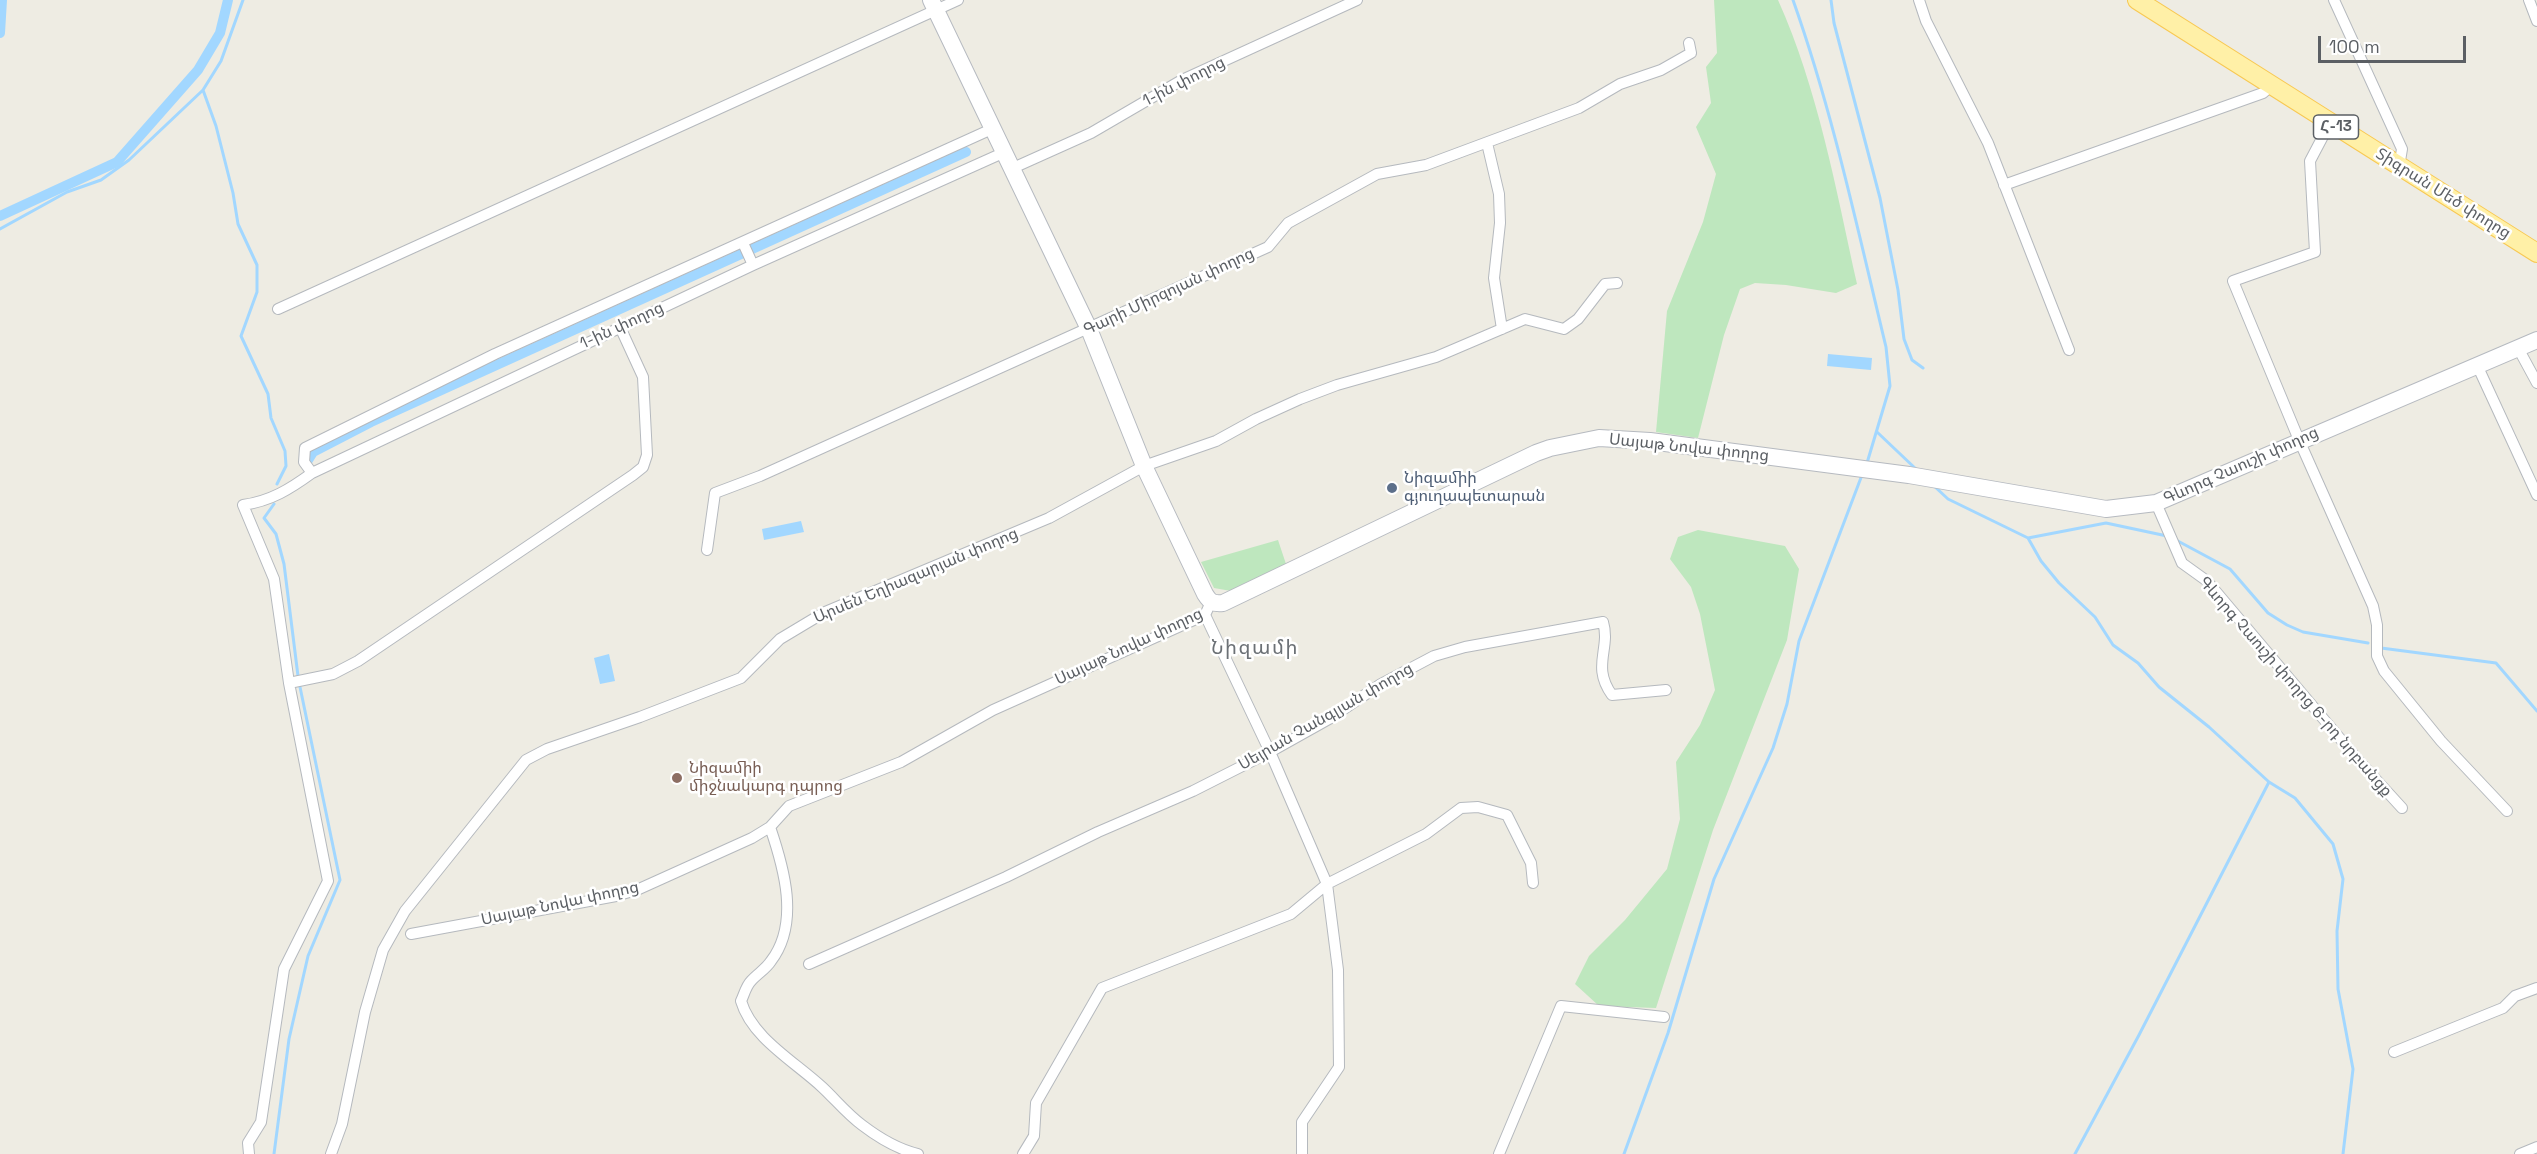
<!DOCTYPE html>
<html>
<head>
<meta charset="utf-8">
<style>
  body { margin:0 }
  #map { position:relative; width:2537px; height:1154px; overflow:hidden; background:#eeece3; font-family:"Space Grotesk",sans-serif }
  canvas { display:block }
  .scale { position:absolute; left:2318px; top:36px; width:148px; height:27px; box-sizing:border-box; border:3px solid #5b5f64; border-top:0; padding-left:8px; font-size:18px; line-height:21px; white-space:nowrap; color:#5b5f64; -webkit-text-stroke:4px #fff; paint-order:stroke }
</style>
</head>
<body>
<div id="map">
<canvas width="2537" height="1154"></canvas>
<div class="scale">100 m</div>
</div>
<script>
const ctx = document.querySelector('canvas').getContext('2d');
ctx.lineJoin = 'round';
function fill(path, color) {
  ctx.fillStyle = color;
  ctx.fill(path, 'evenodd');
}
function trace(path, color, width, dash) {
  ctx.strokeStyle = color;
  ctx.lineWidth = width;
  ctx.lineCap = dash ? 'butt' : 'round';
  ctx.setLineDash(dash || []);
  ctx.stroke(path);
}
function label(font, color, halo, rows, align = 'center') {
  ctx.font = font + ' "Space Grotesk","Noto Sans Armenian",sans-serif';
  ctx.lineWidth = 5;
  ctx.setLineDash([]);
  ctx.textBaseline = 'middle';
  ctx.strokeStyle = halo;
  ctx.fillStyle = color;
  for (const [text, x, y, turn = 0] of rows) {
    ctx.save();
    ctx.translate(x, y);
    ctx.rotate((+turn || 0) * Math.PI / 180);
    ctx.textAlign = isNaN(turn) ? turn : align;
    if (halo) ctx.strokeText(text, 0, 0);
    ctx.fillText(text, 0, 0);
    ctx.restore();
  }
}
const green = new Path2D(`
  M1714 0H1778C1818 89 1836 189 1857 284L1836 293 1786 285 1755 283 1740 289 1724 335 1698 438 1656 432 1667 311 1703 222 1716 174 1696 127 1711 103 1706 67 1717 53Z
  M1698 530 1785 546 1799 569 1787 640 1713 830 1656 1008 1599 1006 1575 984 1589 956 1625 920 1667 869 1680 819 1676 762 1700 725 1715 690 1700 614 1691 587 1670 559 1678 537Z
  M1278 540 1286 564 1231 591 1214 588 1201 562Z`);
const water = new Path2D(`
  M1828 354 1872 358 1871 370 1827 366Z
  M801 521 804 532 764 540 762 529Z
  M609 654 615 681 600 684 594 658Z`);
const stream = new Path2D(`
  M1793 0C1833 113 1858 231 1886 347L1890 386 1867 463
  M1831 0 1834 23 1880 198 1898 290 1904 339 1912 360 1923 368
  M203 90 216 126 233 193 238 224 257 265V292L241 336 268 394 271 418 285 451 286 466 277 484
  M0 229 67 192 101 180 129 160 203 90 221 61 243 0
  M1877 432 1917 470
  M1933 485 1948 499 2028 538 2106 523 2167 536
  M274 504 264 518 276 534 284 564 298 676
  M2028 538 2041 561 2059 583 2095 617 2113 645 2138 663 2159 687 2209 727 2269 782 2295 798 2333 844 2343 879 2337 931 2338 989 2353 1069 2343 1154
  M2176 540 2230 569 2268 613 2287 625 2303 632 2368 643
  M2381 648 2496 663 2537 711
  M274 1154 289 1039 308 956 340 880 300 687
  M1624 1154 1668 1033 1714 879 1773 748 1787 704 1799 641 1862 475
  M2075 1154 2139 1035 2269 782`);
const canal = new Path2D(`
  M0 33 2 0
  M0 216 117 162 198 70 220 33 228 0
  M308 460 313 452 371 422 966 152`);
const minor = new Path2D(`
  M1919 0 1926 21 1988 143 2069 350
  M2334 0 2402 149 2399 167
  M2529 0 2537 21
  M2330 123 2310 161 2315 252 2233 281 2299 440 2373 606 2377 625V656L2384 671 2441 741 2507 811
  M1487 143 1499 194 1500 223 1494 278 1502 329
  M1013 168 1091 133 1182 80 1357 0
  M2004 185 2263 93 2272 85
  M743 243 753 265
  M278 309 958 0
  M2518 348 2537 383
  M2477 365 2537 495
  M312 473 304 462 305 448 495 354 994 128
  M2156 503 2182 563 2207 581 2359 761 2402 808
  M707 550 715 493 760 476 1268 247 1288 223 1377 174 1426 165 1579 108 1620 84 1661 70 1691 53 1689 43
  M1205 615 1270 752 1327 884 1338 970 1339 1067 1302 1122V1154
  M289 683 333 674 358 661 633 475 643 467 647 455 643 377 620 327
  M770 827C784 868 800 923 771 961 766 969 757 974 751 981 746 986 744 995 741 1001 752 1038 794 1061 822 1087 835 1099 847 1114 862 1125 879 1138 897 1149 918 1154
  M411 934 616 896 639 889 752 838 770 827 789 806 901 762 993 710 1205 615 1211 602
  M809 964 1006 877 1098 832 1193 791 1270 752 1329 719 1381 684 1434 656 1465 647 1603 622C1611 649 1591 666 1612 695L1666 690
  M2394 1052 2503 1008 2515 996 2537 988
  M249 1154 248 1143 261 1122 284 969 328 881 289 683 274 579 243 505C271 501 290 489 312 473L753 265 1005 152
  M331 1154 342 1124 365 1012 383 950 405 911 526 760 547 749 640 717 741 678 780 639 825 612 1049 518 1144 466 1216 441 1256 419 1300 399 1337 385 1436 357 1525 319 1564 329 1578 319 1605 284 1617 283
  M1023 1154 1034 1136 1036 1103 1102 988 1291 914 1327 884 1426 834 1461 808 1478 807 1507 815 1531 863 1533 883
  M1499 1154 1561 1006 1664 1017
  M2520 1154 2537 1147`);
const secondary = new Path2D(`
  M931 0 1089 329 1144 466 1205 594C1210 602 1213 604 1223 603L1536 453 1550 448 1599 438 1650 441 1909 475 2106 509 2156 503 2537 340`);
const primary = new Path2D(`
  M2137 0 2537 253`);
const markers = [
  [1392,488,6,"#5c6f8a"],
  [677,778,6,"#8d6e63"]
];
const shields = [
  [2336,127,45]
];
const shieldNames = [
  ["Հ-13",2336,127]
];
const streetNames = [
  ["1-ին փողոց",1184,82,-27],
  ["Տիգրան Մեծ փողոց",2443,194,32],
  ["Գարի Միրզոյան փողոց",1169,292,-25],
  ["1-ին փողոց",622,326,-25],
  ["Սայաթ Նովա փողոց",1689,448,6],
  ["Գևորգ Չաուշի փողոց",2241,466,-24],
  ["Արսեն Եղիազարյան փողոց",916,576,-23],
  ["Սայաթ Նովա փողոց",1129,647,-25],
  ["Գևորգ Չաուշի փողոց 6-րդ նրբանցք",2295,687,49],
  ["Սեյրան Չանգլյան փողոց",1326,717,-30],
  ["Սայաթ Նովա փողոց",560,904,-12]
];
const serviceNames = [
  ["Նիզամիի",1404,479],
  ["գյուղապետարան",1404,497]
];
const educationNames = [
  ["Նիզամիի",689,769],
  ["միջնակարգ դպրոց",689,787]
];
const quarterNames = [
  ["Նիզամի",1255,649]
];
fill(green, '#bee7be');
fill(water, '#a2d7ff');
trace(stream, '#a2d7ff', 3);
trace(canal, '#a2d7ff', 10);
trace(minor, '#b5b9be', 12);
trace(secondary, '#b6bac0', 18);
trace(primary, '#f8c852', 20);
trace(minor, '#fff', 10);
trace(secondary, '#fff', 16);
trace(primary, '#fff0a7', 18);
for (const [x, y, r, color] of markers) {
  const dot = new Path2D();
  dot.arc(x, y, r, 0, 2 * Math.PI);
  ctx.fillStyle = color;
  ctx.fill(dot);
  trace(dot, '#fff', 2);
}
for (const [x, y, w] of shields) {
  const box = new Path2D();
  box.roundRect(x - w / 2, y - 12, w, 24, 4.5);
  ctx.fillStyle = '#fff';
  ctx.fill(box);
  trace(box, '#5b5f64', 1.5);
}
label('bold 15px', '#5b5f64', null, shieldNames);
label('16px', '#5b5f64', '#fff', streetNames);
label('16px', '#4e5e75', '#fff', serviceNames, 'left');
label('16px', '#785e54', '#fff', educationNames, 'left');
ctx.letterSpacing = '1.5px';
label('20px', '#6c7176', '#fff', quarterNames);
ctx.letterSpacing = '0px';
</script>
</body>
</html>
